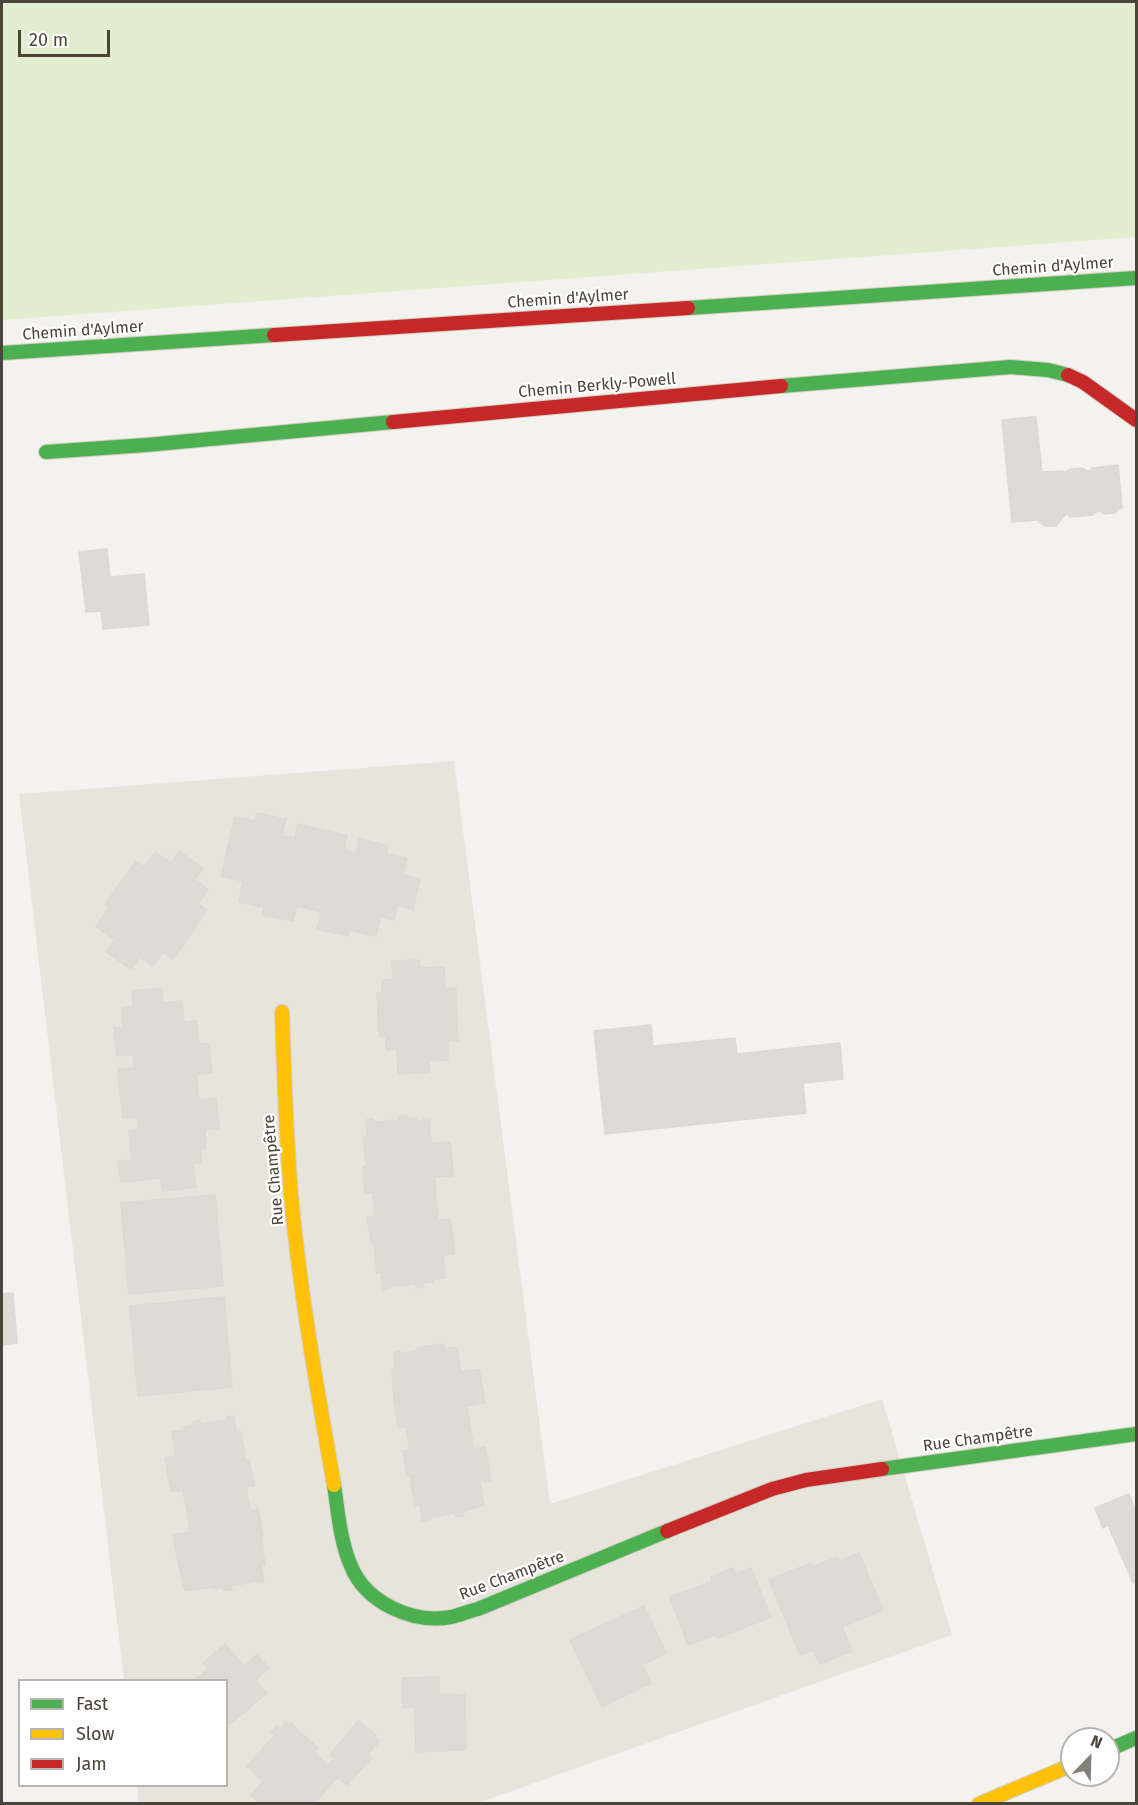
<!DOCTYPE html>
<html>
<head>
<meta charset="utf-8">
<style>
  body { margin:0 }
  #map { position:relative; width:1138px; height:1805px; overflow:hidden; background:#f4f2ee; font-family:"Fira Sans",sans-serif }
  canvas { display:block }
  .frame { position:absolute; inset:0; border:3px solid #4b4439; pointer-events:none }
  .legend { position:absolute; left:18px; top:1679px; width:210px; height:108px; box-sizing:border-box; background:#fff; border:2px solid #b7b4b0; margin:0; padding:8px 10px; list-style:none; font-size:18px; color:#4b4439 }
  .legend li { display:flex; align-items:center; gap:12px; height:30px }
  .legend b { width:30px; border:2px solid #b7b4b0 }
  .north { position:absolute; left:1060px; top:1727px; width:60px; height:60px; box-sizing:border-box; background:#fff; border:2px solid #b7b4b0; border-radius:50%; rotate:23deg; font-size:16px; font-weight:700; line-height:24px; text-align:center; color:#4b4439 }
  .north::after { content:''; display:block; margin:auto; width:21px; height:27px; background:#868178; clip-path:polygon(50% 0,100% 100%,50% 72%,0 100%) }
  .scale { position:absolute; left:18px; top:30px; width:92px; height:27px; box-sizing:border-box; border:3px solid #4b4439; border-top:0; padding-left:8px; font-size:18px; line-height:21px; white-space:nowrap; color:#4b4439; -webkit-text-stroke:4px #fff; paint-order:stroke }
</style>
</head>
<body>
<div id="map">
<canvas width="1138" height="1805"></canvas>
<div class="frame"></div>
<ul class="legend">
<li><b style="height:8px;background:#4caf50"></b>Fast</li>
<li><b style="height:8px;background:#ffc107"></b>Slow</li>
<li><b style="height:8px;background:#c62828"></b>Jam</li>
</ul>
<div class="north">N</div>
<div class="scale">20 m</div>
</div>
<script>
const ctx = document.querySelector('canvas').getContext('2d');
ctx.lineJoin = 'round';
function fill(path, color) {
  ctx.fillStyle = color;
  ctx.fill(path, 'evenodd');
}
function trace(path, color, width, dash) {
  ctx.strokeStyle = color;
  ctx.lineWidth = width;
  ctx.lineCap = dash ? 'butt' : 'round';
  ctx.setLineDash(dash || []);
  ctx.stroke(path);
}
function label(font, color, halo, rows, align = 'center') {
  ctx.font = font + ' "Fira Sans",sans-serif';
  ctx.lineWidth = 4.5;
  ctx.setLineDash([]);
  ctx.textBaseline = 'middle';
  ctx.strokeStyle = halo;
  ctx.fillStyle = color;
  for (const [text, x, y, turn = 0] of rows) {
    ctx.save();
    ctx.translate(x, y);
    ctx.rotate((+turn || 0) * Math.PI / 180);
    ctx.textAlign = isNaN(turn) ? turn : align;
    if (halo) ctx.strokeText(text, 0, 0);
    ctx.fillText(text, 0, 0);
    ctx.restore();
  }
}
const residential = new Path2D(`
  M454 761 550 1504 882 1399 952 1635 478 1803H139L137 1786H226V1680H124L19 794Z`);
const green = new Path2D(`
  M2 2H1136V237L2 320Z`);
const building = new Path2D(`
  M1031 417H1036L1042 472 1063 471V473L1071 469 1083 468 1086 471 1092 470V468L1118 465 1122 508H1119L1115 513 1103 514 1099 510 1093 515 1070 517 1066 514 1056 526H1045L1037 520 1012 522 1002 420Z
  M107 549 110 577 144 574 149 625 103 629 101 611 86 612 79 552Z
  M257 813 284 819 262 907 239 902 243 881 221 876 235 817 255 821Z
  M284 819H286L282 836 295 838 298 824 324 830 305 908 297 906 293 921 263 915 264 907H262Z
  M324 830 347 835 344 850 356 853 359 839 365 840 342 935 317 929 322 912 305 908Z
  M365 840 388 846 386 854 407 858 403 875 420 879 413 909 397 905 394 920 381 917 376 936 349 930 348 936 342 935Z
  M179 851 203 868 194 879 208 889 198 904 207 910 188 938 118 886 136 862 144 867 155 852 171 863Z
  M118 886 188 938 173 959 163 952 153 966 140 957 131 969 106 952 115 940 96 927 109 907 105 905Z
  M419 960 420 968 444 967 445 989 456 988V1009L378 1017 377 993H382V980L393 979 392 961Z
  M162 988 163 1003 182 1001 184 1022 196 1021 199 1042 116 1049 114 1028 123 1027 121 1008 133 1006 132 991Z
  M456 1009 458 1041H448V1060L429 1061V1072L398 1074 397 1049 386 1050V1036H379L378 1017Z
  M651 1025 653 1046 735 1038 737 1054 840 1043 843 1079 803 1083 806 1113 605 1134 594 1031Z
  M199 1042V1044L209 1043 212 1073 196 1074 197 1084 120 1091 118 1069 134 1068 133 1055 117 1056 116 1049Z
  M197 1084 199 1100 216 1098 219 1124 129 1132V1130L139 1129 138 1117 123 1118 120 1091Z
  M407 1115V1119L416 1118 417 1121 429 1120 431 1143 450 1142 452 1158 366 1166 363 1137H367L366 1120 373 1119V1122L399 1120V1116Z
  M219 1124V1128L205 1130 206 1148 200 1149 202 1162 193 1164 196 1187 162 1191 161 1178 121 1182 118 1161 132 1160 129 1132Z
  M452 1158 453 1176 435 1177 436 1199 374 1204 373 1193H365L363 1167Z
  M215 1195 219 1240 125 1249 121 1203Z
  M436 1199 438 1220 450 1219 453 1237 371 1242 367 1217 375 1216 374 1204Z
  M453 1237 454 1254 443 1255 445 1278 432 1279 433 1282 423 1283 424 1287 416 1288V1284L389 1286 390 1288 383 1289 381 1272 377 1273 374 1245 371 1242Z
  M219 1240 223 1286 129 1294 125 1249Z
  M13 1293 17 1343 2 1345V1294Z
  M224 1297 228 1342 134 1351 130 1306Z
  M228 1342 232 1387 138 1396 134 1351Z
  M443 1344 445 1349 457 1347 461 1372 479 1369 482 1386 394 1401 392 1370 396 1369 393 1353 400 1351V1354L418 1351 417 1348 427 1346Z
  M482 1386 485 1402 467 1406 470 1427 408 1438 406 1426 398 1427 394 1401Z
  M234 1416 236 1432H241L246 1460 168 1475 165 1458 176 1456 172 1432 184 1430V1427L193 1425V1422L200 1420 201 1424 227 1420 226 1417Z
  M470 1427 474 1449 485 1447 488 1463 407 1477 403 1451 410 1450 408 1438Z
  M249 1460 254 1486 246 1487 248 1499 187 1511 183 1490 171 1492 168 1475Z
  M488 1463 491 1481 480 1482 484 1505 463 1512V1516L456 1517 455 1513 429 1518 430 1520 422 1521 420 1505H415L410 1477Z
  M1129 1494 1134 1507 1136 1506V1581L1133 1583 1108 1525 1103 1528 1095 1508Z
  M248 1499 251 1511 258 1509 263 1536 176 1552 173 1535 190 1532 187 1511Z
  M261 1536 265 1565H261L264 1582 258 1583 257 1581 231 1586 232 1590 224 1591 223 1587 214 1589V1587L185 1591 176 1552Z
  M859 1553 883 1610 842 1627 852 1651 820 1664 813 1650 800 1655 769 1580 811 1563 812 1567 838 1557 840 1561Z
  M733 1568 736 1574 751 1568 771 1617 718 1638 717 1634 688 1645 670 1597 713 1581 711 1577Z
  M644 1606 666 1653 642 1665 651 1683 602 1707 570 1640Z
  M225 1644 244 1666 257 1655 269 1668 255 1680 267 1693 230 1724 226 1721V1680H195L208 1669 203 1663Z
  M439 1677V1694L465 1695 466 1750 416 1752 415 1707 403 1708 402 1678Z
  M358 1721 376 1735 375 1736 380 1741 368 1754 372 1757 347 1785 338 1777 313 1804H261L251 1795 263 1781 247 1766 275 1735 271 1732 277 1726 280 1729 286 1722 289 1725 291 1723 304 1737 305 1736 318 1748 314 1752 328 1766 334 1759 330 1755Z`);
const fast = new Path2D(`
  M688 308 1136 278
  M2 353 274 335
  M781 386 1010 367 1048 370 1068 375
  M46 452 146 445 393 422
  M882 1469 1136 1434
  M334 1485C338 1511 340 1541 351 1566 366 1603 413 1624 451 1617 460 1615 469 1611 478 1609L667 1531
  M1108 1750 1136 1738`);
const slow = new Path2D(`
  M282 1012C284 1073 286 1134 291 1195 300 1292 317 1389 334 1485
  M979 1804 1072 1765`);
const jam = new Path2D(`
  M274 335 688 308
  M1068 375 1083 382 1136 420
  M393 422 781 386
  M667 1531 772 1489 806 1480 882 1469`);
const streetNames = [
  ["Chemin d'Aylmer",1053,267,-4],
  ["Chemin d'Aylmer",568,299,-4],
  ["Chemin d'Aylmer",83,331,-4],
  ["Chemin Berkly-Powell",597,386,-5],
  ["Rue Champêtre",274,1170,-95],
  ["Rue Champêtre",978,1439,-8],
  ["Rue Champêtre",512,1576,-21]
];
fill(residential, '#e7e4dc');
fill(green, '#e1eecf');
fill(building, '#dedbd6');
trace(building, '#dcd9d4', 1.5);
trace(fast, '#d3cfc5', 16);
trace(slow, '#d3cfc5', 16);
trace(jam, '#d3cfc5', 16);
trace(fast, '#4caf50', 14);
trace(slow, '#ffc107', 14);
trace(jam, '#c62828', 14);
label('16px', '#4b4439', '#fff', streetNames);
</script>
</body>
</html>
